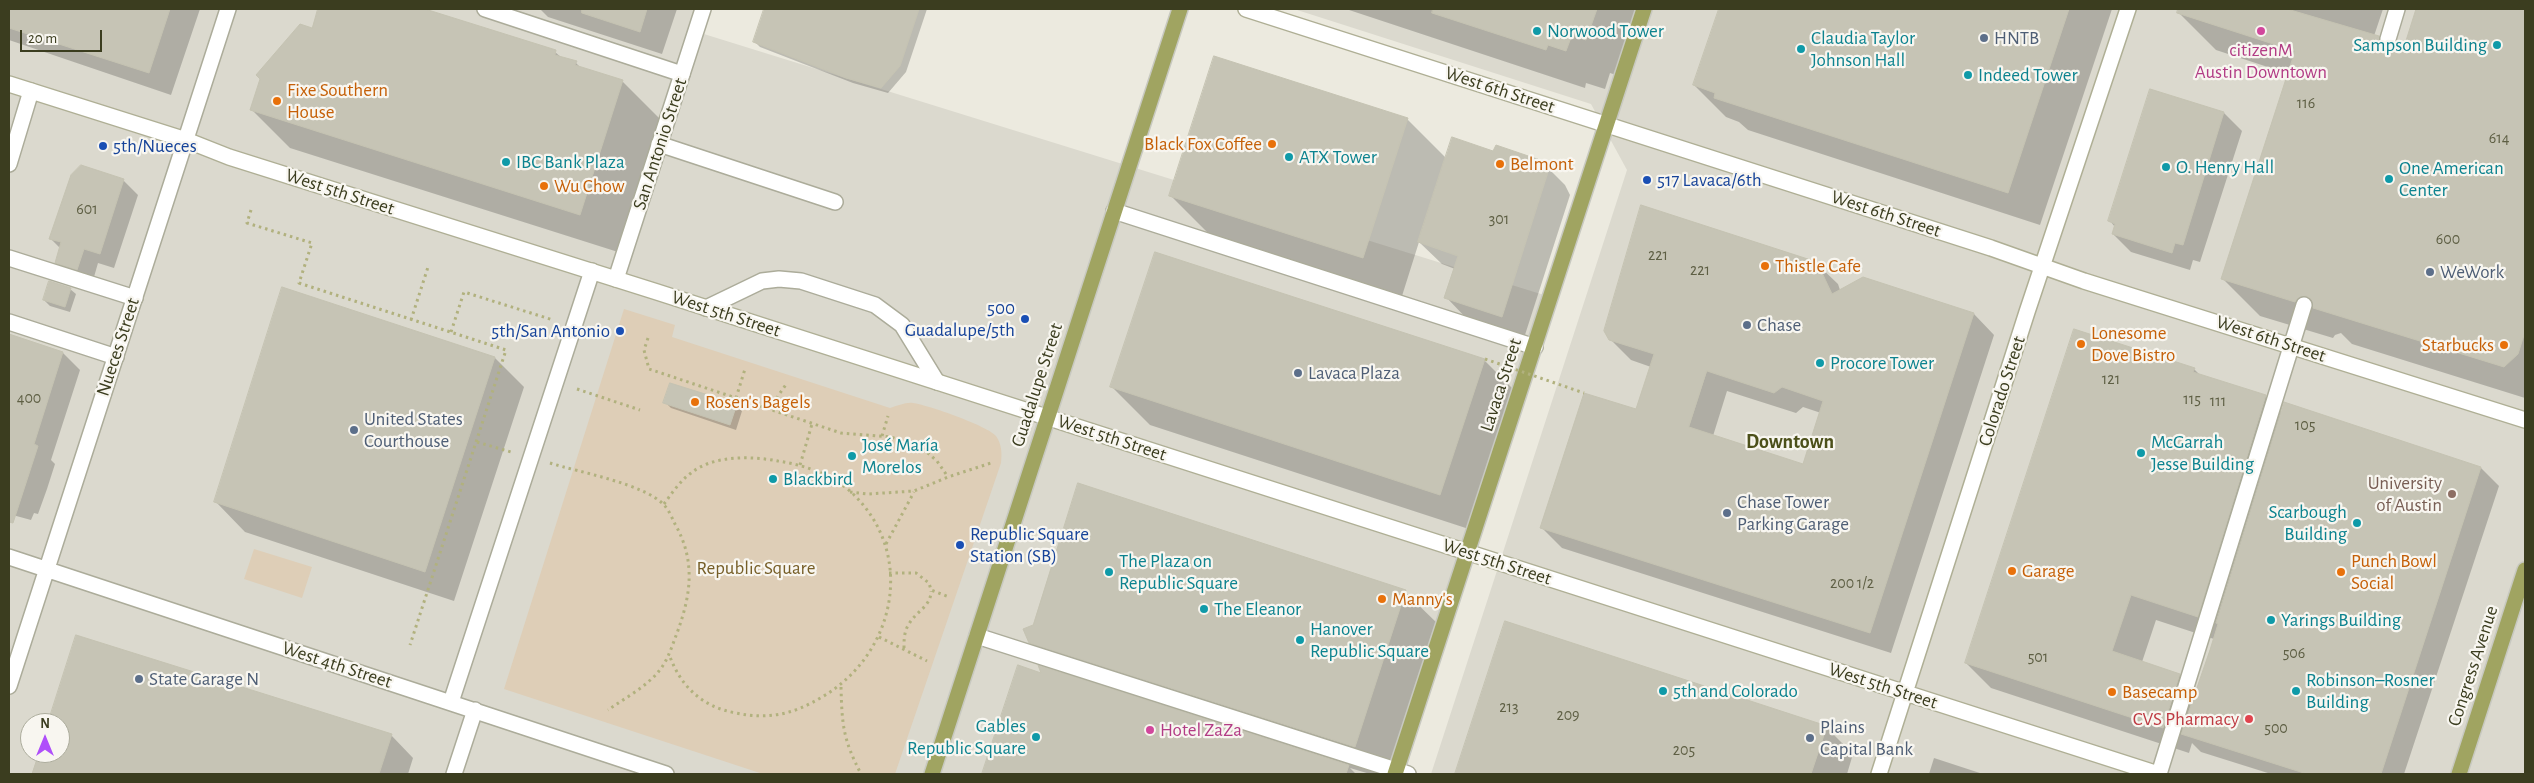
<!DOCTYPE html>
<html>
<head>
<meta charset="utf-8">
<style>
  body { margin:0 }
  #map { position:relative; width:2534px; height:783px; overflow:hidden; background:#eceadf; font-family:"Alegreya Sans",sans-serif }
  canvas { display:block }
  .frame { position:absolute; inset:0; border:10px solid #3b3d1f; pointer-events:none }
  .north { position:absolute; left:20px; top:713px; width:50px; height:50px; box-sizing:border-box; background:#f8f6f0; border:1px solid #acac9c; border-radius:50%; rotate:0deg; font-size:14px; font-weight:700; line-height:20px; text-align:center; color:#3b3d1f }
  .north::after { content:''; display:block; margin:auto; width:18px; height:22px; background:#af4ffa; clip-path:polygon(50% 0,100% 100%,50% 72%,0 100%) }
  .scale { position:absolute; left:20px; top:30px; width:82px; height:22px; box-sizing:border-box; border:2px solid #3b3d1f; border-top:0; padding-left:6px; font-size:15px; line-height:18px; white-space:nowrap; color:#3b3d1f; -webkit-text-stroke:4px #f8f6f0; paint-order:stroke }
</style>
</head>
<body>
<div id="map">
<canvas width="2534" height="783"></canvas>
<div class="frame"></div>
<div class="north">N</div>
<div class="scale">20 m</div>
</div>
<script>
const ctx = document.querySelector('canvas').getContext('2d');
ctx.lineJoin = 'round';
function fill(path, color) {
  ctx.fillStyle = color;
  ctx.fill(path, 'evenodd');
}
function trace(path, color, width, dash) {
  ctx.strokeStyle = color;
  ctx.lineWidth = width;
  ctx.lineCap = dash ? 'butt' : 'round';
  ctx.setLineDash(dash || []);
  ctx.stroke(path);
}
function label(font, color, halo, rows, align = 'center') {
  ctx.font = font + ' "Alegreya Sans",sans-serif';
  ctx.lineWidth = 4.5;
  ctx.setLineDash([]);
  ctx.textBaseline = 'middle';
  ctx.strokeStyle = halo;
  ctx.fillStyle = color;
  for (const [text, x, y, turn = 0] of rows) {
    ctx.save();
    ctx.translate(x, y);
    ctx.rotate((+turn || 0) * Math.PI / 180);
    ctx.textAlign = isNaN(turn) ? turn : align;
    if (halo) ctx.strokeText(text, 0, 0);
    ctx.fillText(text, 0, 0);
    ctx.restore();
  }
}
const built = new Path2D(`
  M9 9H697L691 30 1557 299 1404 774H9ZM30 723H60V753H30Z
  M1294 9H2525V774H1431L1627 170 1591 104Z`);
const green = new Path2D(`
  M624 309 675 325 672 337 890 408C897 406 906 402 913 403 928 405 988 426 996 436 1002 445 1002 453 1001 463L895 774H763L504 689Z
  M254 549 312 567 302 598 244 579Z`);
const shadow = new Path2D(`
  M9 9H200L171 95 9 40Z
  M320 9H421L555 52 562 58 576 63 582 69 622 81 660 119 618 252 290 148 252 110 313 30Z
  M540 9H677L662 54 548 17Z
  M765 9H927L906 72 888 93 853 83 760 47 754 41Z
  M1346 9H1647L1625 78 1610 73 1605 89 1586 83 1585 88Z
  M1720 9H1896L1974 34 1945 9H2112L2040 225 1748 130 1739 122 1726 117 1694 85Z
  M2180 9H2383L2374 36 2391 49 2406 45 2418 9 2525 10V398L2352 344 2341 333 2335 335 2333 338 2260 316 2223 279 2289 74 2216 50 2179 13Z
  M2151 91 2224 113 2242 131 2200 262 2193 260 2190 270 2131 252 2113 234 2115 227 2110 221Z
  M1407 119 1446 158 1493 152 1542 162 1565 185 1570 195 1524 338 1468 320 1446 297 1455 269 1442 264 1419 242 1402 296 1209 234 1170 195Z
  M123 180 138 195 114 268 98 263 92 284 71 277 56 262 61 249 51 239Z
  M1816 263 1838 284 1840 290 1974 314 1994 335 1891 653 1562 548 1542 528 1637 411 1651 367 1631 360 1610 339ZM1727 391 1796 413 1803 407 1821 413 1803 465 1713 436Z
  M70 289 76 294 70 312 50 306 44 300Z
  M283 289 495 358 524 387 454 601 245 532 216 502Z
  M9 335 63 353 80 370 51 460 55 464 47 489 38 514 34 513 31 520 9 514Z
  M1484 360 1522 398 1478 532 1150 425 1112 387Z
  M2194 369 2200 375 2266 397 2282 413 2284 404 2481 468 2499 486 2404 774H2271L2201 752 2192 743 2189 753 1991 688 1966 663ZM2156 620 2214 639 2197 692 2180 675 2142 662Z
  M665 402 736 405 742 411 736 430 671 408Z
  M1405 592 1439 625 1390 774H1370L1350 768 1356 774H984L1019 667 1043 675 1062 674 1030 642Z
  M1506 622 1826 727 1853 754 1847 774H1456Z
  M77 636 391 735 413 758 408 774H33L40 753H60V723H49Z
  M1934 758 1983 774H1929Z`);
const building = new Path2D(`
  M9 9H170L149 73 9 28Z
  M318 9H425L556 50 555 55 577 61 575 65 623 80 580 215 250 110 260 79 256 75 300 24 312 28Z
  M582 9H647L640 32 582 13Z
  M764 9H919L900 66 881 88 846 78 753 42Z
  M1433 9H1597L1586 40 1572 35 1566 51 1548 45 1546 50 1432 13Z
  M1719 9H2069L2008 193 1714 98 1715 93 1693 85Z
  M2178 9H2287L2379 36 2381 45 2390 48 2397 41 2405 44 2416 9H2525V332L2518 354 2504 367 2313 308 2311 299 2306 296 2298 298 2295 302 2221 279 2295 51 2177 13Z
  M1214 56 1408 118 1363 258 1169 196Z
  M2150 89 2224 112 2183 245 2175 243 2172 253 2112 234 2115 224 2108 221Z
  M1452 137 1493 151 1496 145 1543 161 1548 172 1502 317 1444 298 1458 256 1418 242Z
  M81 165 124 179 100 254 84 249 77 270 55 263 61 242 49 239 71 175Z
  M1641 205 1817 262 1832 294 1863 277 1974 313 1870 633 1540 528 1584 393 1636 409 1654 354 1609 340 1604 331ZM1707 371 1774 393 1782 387 1823 401 1803 464 1689 427Z
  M1155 252 1485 359 1440 495 1110 387Z
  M49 281 71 288 65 307 43 300Z
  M282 287 495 357 425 572 214 502Z
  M2074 329 2195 368 2193 372 2266 395 2198 617 2131 595 2112 651 2180 674 2163 728 1965 663Z
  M9 334 63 352 34 444 38 446 13 523 9 522Z
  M670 383 737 404 730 425 663 403Z
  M2284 402 2481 467 2381 774H2307L2181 734 2210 650 2218 624 2216 623Z
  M1078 483 1406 590 1355 747 1029 643 1023 629 1033 625Z
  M1505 621 1827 726 1811 774H1455Z
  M76 635 392 734 379 774H32L39 753H60V723H48Z
  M1018 665 1041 673 1038 665 1349 765 1346 774H982Z`);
const path = new Path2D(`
  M251 210 247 223 312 243 299 283 506 350 410 645
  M411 320 428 267
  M451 332 464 292 553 320
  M648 338 644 350 649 369 841 433 891 437 921 447 937 461 948 477
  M577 389 640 410
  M736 398 745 369
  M769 409 787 383
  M882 436 888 416
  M477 442 511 452
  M550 463C578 472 645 484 664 505 669 510 672 518 675 524 696 561 691 595 677 633 672 646 668 660 659 671 646 687 625 698 608 710
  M800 465 812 424
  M850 492 868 494 914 491 948 477 994 462
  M664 504C672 493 680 481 691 473 713 455 752 456 778 461 804 465 831 474 851 492 917 553 896 654 822 697 794 714 769 720 736 713 702 707 680 686 669 654
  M886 544 914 492
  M889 573H916L929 583 931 590 949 597
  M879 637 927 661
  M904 648C904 640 904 631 909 624 916 611 931 607 931 591
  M841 687C842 725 843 739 861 774`);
const service = new Path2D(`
  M485 9 682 74
  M2388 39 2397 9
  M659 144 835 202
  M9 164 31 91
  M1114 211 1535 347
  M9 258 135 298
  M706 308 762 281 779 279 801 281 875 305 902 325 937 382
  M9 322 116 357
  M977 636 1408 774
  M2159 774 2304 305`);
const pedestrian = new Path2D(`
  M451 702 592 271`);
const minor = new Path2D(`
  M616 279 703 9
  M9 557 666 774
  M9 686 228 9
  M454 774 475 710`);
const secondary = new Path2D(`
  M1246 9 1991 248 2084 281 2525 420
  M9 84 186 140 229 157 657 292 2158 774
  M1879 774 2027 312 2128 9`);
const primary = new Path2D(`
  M932 774 1180 9
  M1395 774 1644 9
  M2459 774 2525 570`);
const pathBridge = new Path2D(`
  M1485 359 1584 393`);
const markers = [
  [1537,31,5,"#0f9aa8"],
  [2261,31,5,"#d1479c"],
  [1984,38,5,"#5c6f8a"],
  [2497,45,5,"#0f9aa8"],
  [1801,49,5,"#0f9aa8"],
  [1968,75,5,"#0f9aa8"],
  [277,101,5,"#e8710a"],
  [1272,144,5,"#e8710a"],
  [103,146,5,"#1a4fb4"],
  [1289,157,5,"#0f9aa8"],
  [506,162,5,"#0f9aa8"],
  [1500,164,5,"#e8710a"],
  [2166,167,5,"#0f9aa8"],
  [2389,179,5,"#0f9aa8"],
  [1647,180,5,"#1a4fb4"],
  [544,186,5,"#e8710a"],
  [1765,266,5,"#e8710a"],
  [2430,272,5,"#5c6f8a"],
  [1025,319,5,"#1a4fb4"],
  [1747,325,5,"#5c6f8a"],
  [620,331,5,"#1a4fb4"],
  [2081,344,5,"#e8710a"],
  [2504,345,5,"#e8710a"],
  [1820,363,5,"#0f9aa8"],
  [1298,373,5,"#5c6f8a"],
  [695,402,5,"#e8710a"],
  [354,430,5,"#5c6f8a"],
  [2141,453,5,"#0f9aa8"],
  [852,456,5,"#0f9aa8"],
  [773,479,5,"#0f9aa8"],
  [2452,494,5,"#8d6e63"],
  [1727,513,5,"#5c6f8a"],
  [2357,523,5,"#0f9aa8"],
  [960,545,5,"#1a4fb4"],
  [2012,571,5,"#e8710a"],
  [1109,572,5,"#0f9aa8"],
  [2341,572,5,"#e8710a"],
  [1382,599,5,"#e8710a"],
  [1204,609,5,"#0f9aa8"],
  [2271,620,5,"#0f9aa8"],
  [1300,640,5,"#0f9aa8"],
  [139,679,5,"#5c6f8a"],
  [1663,691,5,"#0f9aa8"],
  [2296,691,5,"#0f9aa8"],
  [2112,692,5,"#e8710a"],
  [2249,719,5,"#e0444e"],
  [1150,730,5,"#d1479c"],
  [1036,737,5,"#0f9aa8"],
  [1810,738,5,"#5c6f8a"]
];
const numberNames = [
  ["116",2306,103],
  ["614",2499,138],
  ["601",87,209],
  ["301",1499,219],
  ["600",2448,239],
  ["221",1658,255],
  ["221",1700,270],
  ["121",2111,379],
  ["400",29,398],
  ["115",2192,399],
  ["111",2218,401],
  ["105",2305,425],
  ["200 1/2",1852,583],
  ["506",2294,653],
  ["501",2038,657],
  ["213",1509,707],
  ["209",1568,715],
  ["500",2276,728],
  ["205",1684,750]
];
const cultureNames = [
  ["Norwood Tower",1547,31],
  ["Claudia Taylor",1811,38],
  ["Johnson Hall",1811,60],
  ["Sampson Building",2487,45,"right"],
  ["Indeed Tower",1978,75],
  ["ATX Tower",1299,157],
  ["IBC Bank Plaza",516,162],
  ["O. Henry Hall",2176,167],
  ["One American",2399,168],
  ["Center",2399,190],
  ["Procore Tower",1830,363],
  ["McGarrah",2151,442],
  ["Jesse Building",2151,464],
  ["José María",862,445],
  ["Morelos",862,467],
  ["Blackbird",783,479],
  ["Scarbough",2347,512,"right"],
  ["Building",2347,534,"right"],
  ["The Plaza on",1119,561],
  ["Republic Square",1119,583],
  ["The Eleanor",1214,609],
  ["Yarings Building",2281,620],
  ["Hanover",1310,629],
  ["Republic Square",1310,651],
  ["Robinson–Rosner",2306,680],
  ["Building",2306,702],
  ["5th and Colorado",1673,691],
  ["Gables",1026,726,"right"],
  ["Republic Square",1026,748,"right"]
];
const serviceNames = [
  ["HNTB",1994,38],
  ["WeWork",2440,272],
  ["Chase",1757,325],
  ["Lavaca Plaza",1308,373],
  ["United States",364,419],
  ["Courthouse",364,441],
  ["Chase Tower",1737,502],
  ["Parking Garage",1737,524],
  ["State Garage N",149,679],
  ["Plains",1820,727],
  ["Capital Bank",1820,749]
];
const hotelNames = [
  ["citizenM",2261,50],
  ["Austin Downtown",2261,72],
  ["Hotel ZaZa",1160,730,"left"]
];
const foodNames = [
  ["Fixe Southern",287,90],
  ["House",287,112],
  ["Black Fox Coffee",1262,144,"right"],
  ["Belmont",1510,164],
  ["Wu Chow",554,186],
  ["Thistle Cafe",1775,266],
  ["Lonesome",2091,333],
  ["Dove Bistro",2091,355],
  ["Starbucks",2494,345,"right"],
  ["Rosen's Bagels",705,402],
  ["Punch Bowl",2351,561],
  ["Social",2351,583],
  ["Garage",2022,571],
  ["Manny's",1392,599],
  ["Basecamp",2122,692]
];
const streetNames = [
  ["West 6th Street",1500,90,18],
  ["San Antonio Street",660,144,-72],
  ["West 5th Street",340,192,18],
  ["West 6th Street",1886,214,18],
  ["West 5th Street",726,314,18],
  ["West 6th Street",2271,339,18],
  ["Nueces Street",118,347,-72],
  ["Guadalupe Street",1037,385,-72],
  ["Lavaca Street",1501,385,-72],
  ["Colorado Street",2002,391,-72],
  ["West 5th Street",1112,438,18],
  ["West 5th Street",1497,562,18],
  ["West 4th Street",337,665,18],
  ["Congress Avenue",2473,666,-72],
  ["West 5th Street",1883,686,18]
];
const transitNames = [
  ["5th/Nueces",113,146],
  ["517 Lavaca/6th",1657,180],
  ["500",1015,308,"right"],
  ["Guadalupe/5th",1015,330,"right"],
  ["5th/San Antonio",610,331,"right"],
  ["Republic Square",970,534],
  ["Station (SB)",970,556]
];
const educationNames = [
  ["University",2442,483],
  ["of Austin",2442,505]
];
const parkNames = [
  ["Republic Square",756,568]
];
const healthNames = [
  ["CVS Pharmacy",2239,719]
];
const neighbourhoodNames = [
  ["Downtown",1790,442]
];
fill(built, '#dbd9ce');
fill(green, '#deceb7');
fill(shadow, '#0003');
fill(building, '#c6c4b5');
trace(building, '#c5c3b2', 1);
trace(service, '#acac9a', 18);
trace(pedestrian, '#acac9a', 18);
trace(minor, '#acac9a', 18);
trace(secondary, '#afaf95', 18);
trace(primary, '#c8c9c0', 18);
trace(path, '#b1b17e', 3, [2.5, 4]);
trace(service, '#fff', 15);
trace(pedestrian, '#fff', 15);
trace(minor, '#fff', 15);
trace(secondary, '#fff', 15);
trace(primary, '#a0a461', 15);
trace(pathBridge, '#b1b17e', 3, [2.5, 4]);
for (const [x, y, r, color] of markers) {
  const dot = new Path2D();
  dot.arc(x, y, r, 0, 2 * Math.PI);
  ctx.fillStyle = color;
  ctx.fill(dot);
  trace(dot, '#f8f6f0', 2);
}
label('16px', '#5e5f44', null, numberNames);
label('19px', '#0d838f', '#f8f6f0', cultureNames, 'left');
label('19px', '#4e5e75', '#f8f6f0', serviceNames, 'left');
label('19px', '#b23c85', '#f8f6f0', hotelNames);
label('19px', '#c56008', '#f8f6f0', foodNames, 'left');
label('19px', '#3b3d1f', '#f8f6f0', streetNames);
label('19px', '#164399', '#f8f6f0', transitNames, 'left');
label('19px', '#785e54', '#f8f6f0', educationNames, 'right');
label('19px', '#765e27', '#f8f6f0', parkNames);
label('19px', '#be3a42', '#f8f6f0', healthNames, 'right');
label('bold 20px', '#4c501a', '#f8f6f0', neighbourhoodNames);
</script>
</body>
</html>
